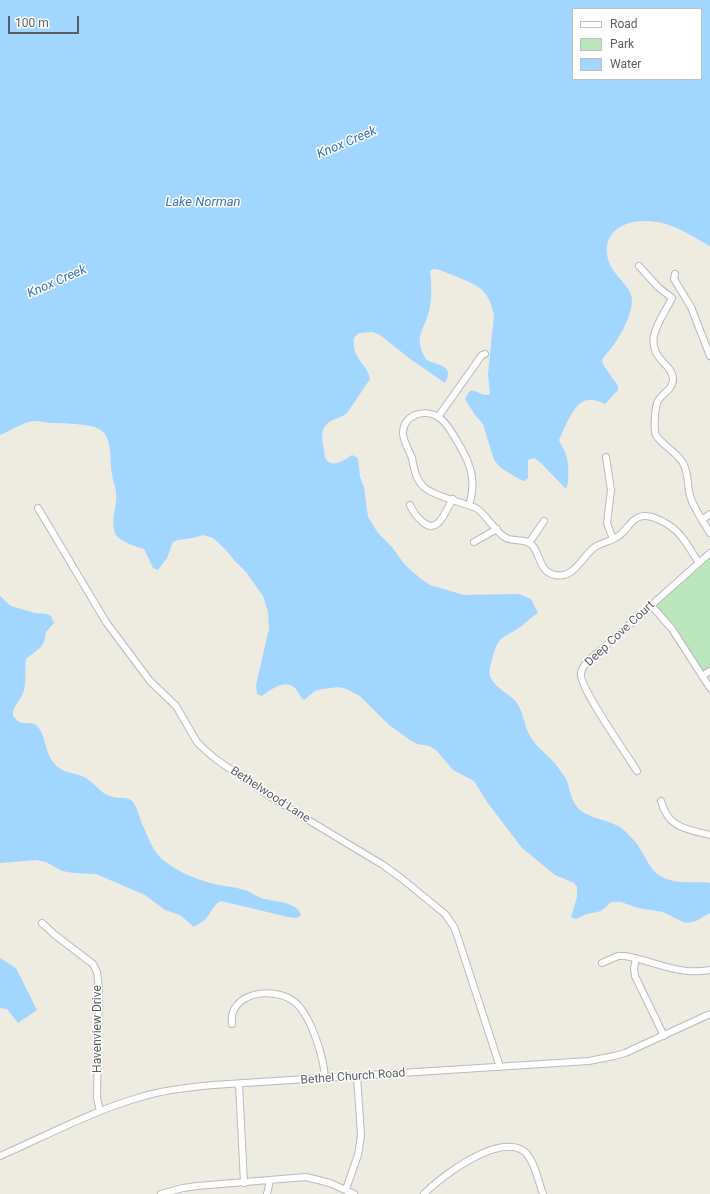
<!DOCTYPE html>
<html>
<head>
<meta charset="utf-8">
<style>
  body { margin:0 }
  #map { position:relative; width:710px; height:1194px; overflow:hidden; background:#eeebe1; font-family:Roboto,sans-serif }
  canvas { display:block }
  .legend { position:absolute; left:572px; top:8px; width:130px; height:72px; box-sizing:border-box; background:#fff; border:1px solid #bdbfc1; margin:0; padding:5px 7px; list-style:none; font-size:12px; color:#5a5e63 }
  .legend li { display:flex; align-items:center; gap:8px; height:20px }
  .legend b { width:20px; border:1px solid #bdbfc1 }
  .scale { position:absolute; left:8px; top:16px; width:71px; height:18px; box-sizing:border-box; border:2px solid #5a5e63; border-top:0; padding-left:5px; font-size:12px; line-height:14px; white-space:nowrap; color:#5a5e63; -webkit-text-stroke:3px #fff; paint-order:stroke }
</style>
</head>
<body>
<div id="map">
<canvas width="710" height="1194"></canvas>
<ul class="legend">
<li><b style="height:5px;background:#fff"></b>Road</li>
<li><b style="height:11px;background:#bce7bc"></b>Park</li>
<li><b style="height:11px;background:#a0d6ff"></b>Water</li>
</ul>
<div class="scale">100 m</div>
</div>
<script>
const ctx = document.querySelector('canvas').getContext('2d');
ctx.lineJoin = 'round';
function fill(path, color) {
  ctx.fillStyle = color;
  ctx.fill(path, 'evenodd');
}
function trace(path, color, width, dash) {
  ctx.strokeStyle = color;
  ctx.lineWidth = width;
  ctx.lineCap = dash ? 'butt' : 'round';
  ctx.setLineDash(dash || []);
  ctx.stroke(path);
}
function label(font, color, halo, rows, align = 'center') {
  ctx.font = font + ' Roboto,sans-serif';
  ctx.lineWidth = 3;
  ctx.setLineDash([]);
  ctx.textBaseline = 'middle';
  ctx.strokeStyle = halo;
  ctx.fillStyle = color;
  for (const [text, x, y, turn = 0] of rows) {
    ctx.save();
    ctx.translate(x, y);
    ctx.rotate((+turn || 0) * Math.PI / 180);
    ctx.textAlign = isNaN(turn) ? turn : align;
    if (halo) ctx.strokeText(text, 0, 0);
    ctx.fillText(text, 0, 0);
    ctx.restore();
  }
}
const green = new Path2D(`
  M710 553V670L702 675 652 605Z`);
const water = new Path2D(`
  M0 0H710V246C695 238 674 224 657 222 630 217 598 229 609 262 613 275 633 288 632 301 632 311 624 329 618 338 614 346 607 352 602 360L604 366 618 386V390L605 404C600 402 595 399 589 400 574 400 565 428 559 440 561 445 564 449 566 455 569 463 569 479 567 487L565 488 541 463 534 458 528 460V478L524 481 521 480 501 468 494 460 483 424 475 415 465 399C472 383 475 394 487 395L490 394 488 374 494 315C492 306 489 296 481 289 475 283 447 273 437 269H433L430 271C432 286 432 301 428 315 425 325 418 334 420 345 421 349 423 355 426 359 431 364 449 364 448 374 448 377 446 380 445 383L409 358 380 335 373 332 359 333 354 338C351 359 368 364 370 379L347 413C340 419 333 417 325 426 321 431 322 438 323 444 324 448 324 453 325 457 330 470 345 460 352 455L358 458 360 477 364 487 368 517 378 533 392 547 405 565 421 579 430 585 464 595 519 594 531 599 538 613C532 616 529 620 524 624 505 640 499 631 492 660 490 666 488 673 491 678 496 689 510 694 517 703 523 712 524 724 529 734 535 747 549 755 557 766 560 771 565 776 567 781 570 791 572 804 581 811 594 820 613 820 625 831 629 836 636 841 639 847 646 857 650 871 662 877 677 885 694 881 710 883V913L696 921 687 923 683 922 663 912 638 908 621 902H611C600 913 601 911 587 914 583 915 579 918 575 919L571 917 577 897V887L574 883 555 875 522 848 487 802 474 781 453 770 436 750 429 746 417 744 410 740 389 725 360 696 346 689 339 687 322 689 315 691 304 700C300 697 298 691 294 687 284 679 270 690 262 696L257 694 256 685 269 629 268 612 263 596 246 572 234 560 225 549 213 538 203 535 193 538 178 540 173 542 167 558 158 570 153 568 144 549C135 546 119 542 115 533 110 519 118 505 116 493 116 487 113 481 112 475 110 463 112 445 105 434 97 422 64 424 52 423 46 423 40 421 34 421 23 422 10 431 0 435ZM573 9H701V79H573Z
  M0 596 11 606 35 613 47 614 51 616 54 623 46 632 44 642 41 647 26 659C24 669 27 680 24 690 22 700 12 705 13 716L19 722C24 724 32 722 36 725 47 734 43 755 58 767 66 774 78 773 86 778 97 785 100 794 113 797 120 799 128 796 133 802 138 809 139 817 142 824 148 836 152 851 163 860 174 869 190 877 204 881 217 886 232 886 245 890 251 892 255 896 261 898 273 902 297 901 301 915L297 918 288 917 221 901C214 904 212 910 208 916 205 921 198 924 194 927L180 915 165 910 145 895 96 874 74 873 62 871 46 862 37 860 0 863Z
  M0 958 16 968 37 1010 18 1023 7 1009 0 1008Z`);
const minor = new Path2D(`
  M639 266 658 287 672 298C662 319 642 340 662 361 667 366 673 372 673 379 673 390 662 393 658 401 655 406 654 425 655 432 656 441 678 453 683 463 689 474 687 484 690 496 694 509 703 521 710 533
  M675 274 674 279 691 307 710 356
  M438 417 482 355 485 354
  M606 457 611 490 607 523 613 539
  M410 505C414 514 428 534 439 522 445 516 448 506 453 499
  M469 505C476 483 472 467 461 448 455 438 449 425 440 418 426 408 403 414 403 433 403 441 409 450 412 458 414 469 416 481 425 488 436 497 462 502 476 508 488 516 494 531 506 538 515 542 525 538 532 545 541 555 539 572 555 575 575 579 582 556 595 547 603 542 613 541 620 535 626 530 630 522 637 518 649 511 672 525 680 535 687 543 693 554 699 563
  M38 508 106 622 150 681 176 706 197 742 205 750 217 760 271 797 310 821 383 865 401 878 445 914 454 927 458 938 500 1067
  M702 520 710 514
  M474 542 497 529
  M529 543 544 521
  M651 605 672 629 710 688
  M702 676 710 671
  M637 771C628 756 578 686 581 673 583 663 594 656 601 650L710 553
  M661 801C668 828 686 829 710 835
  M42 923 55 935 93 964 97 972 99 989 97 1098 100 1111
  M636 958 634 968 635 976 664 1036
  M602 963 618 956H625C654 961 680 976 710 970
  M232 1024C232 1020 231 1016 233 1012 242 989 281 988 297 1004 312 1019 324 1058 325 1079
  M239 1084 244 1183
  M0 1156C46 1136 92 1111 141 1097 164 1090 189 1087 213 1085L589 1061 614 1056 625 1053 710 1014
  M346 1189 358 1155 361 1135 357 1076
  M161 1194 183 1188 197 1186 306 1177 330 1183 354 1194
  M267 1194 270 1181
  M424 1194C441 1176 500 1132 525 1152 534 1160 539 1183 543 1194`);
const streetNames = [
  ["Deep Cove Court",620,634,-43],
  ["Bethelwood Lane",270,795,33],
  ["Havenview Drive",98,1029,-90],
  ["Bethel Church Road",353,1077,-4]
];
const waterNames = [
  ["Knox Creek",347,143,-23],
  ["Lake Norman",203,203],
  ["Knox Creek",57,282,-24]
];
fill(green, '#bce7bc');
fill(water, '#a0d6ff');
trace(minor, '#b7babf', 8);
trace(minor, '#fff', 6);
label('12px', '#5a5e63', '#fff', streetNames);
label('italic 13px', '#3776b8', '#fff', waterNames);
</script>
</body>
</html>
